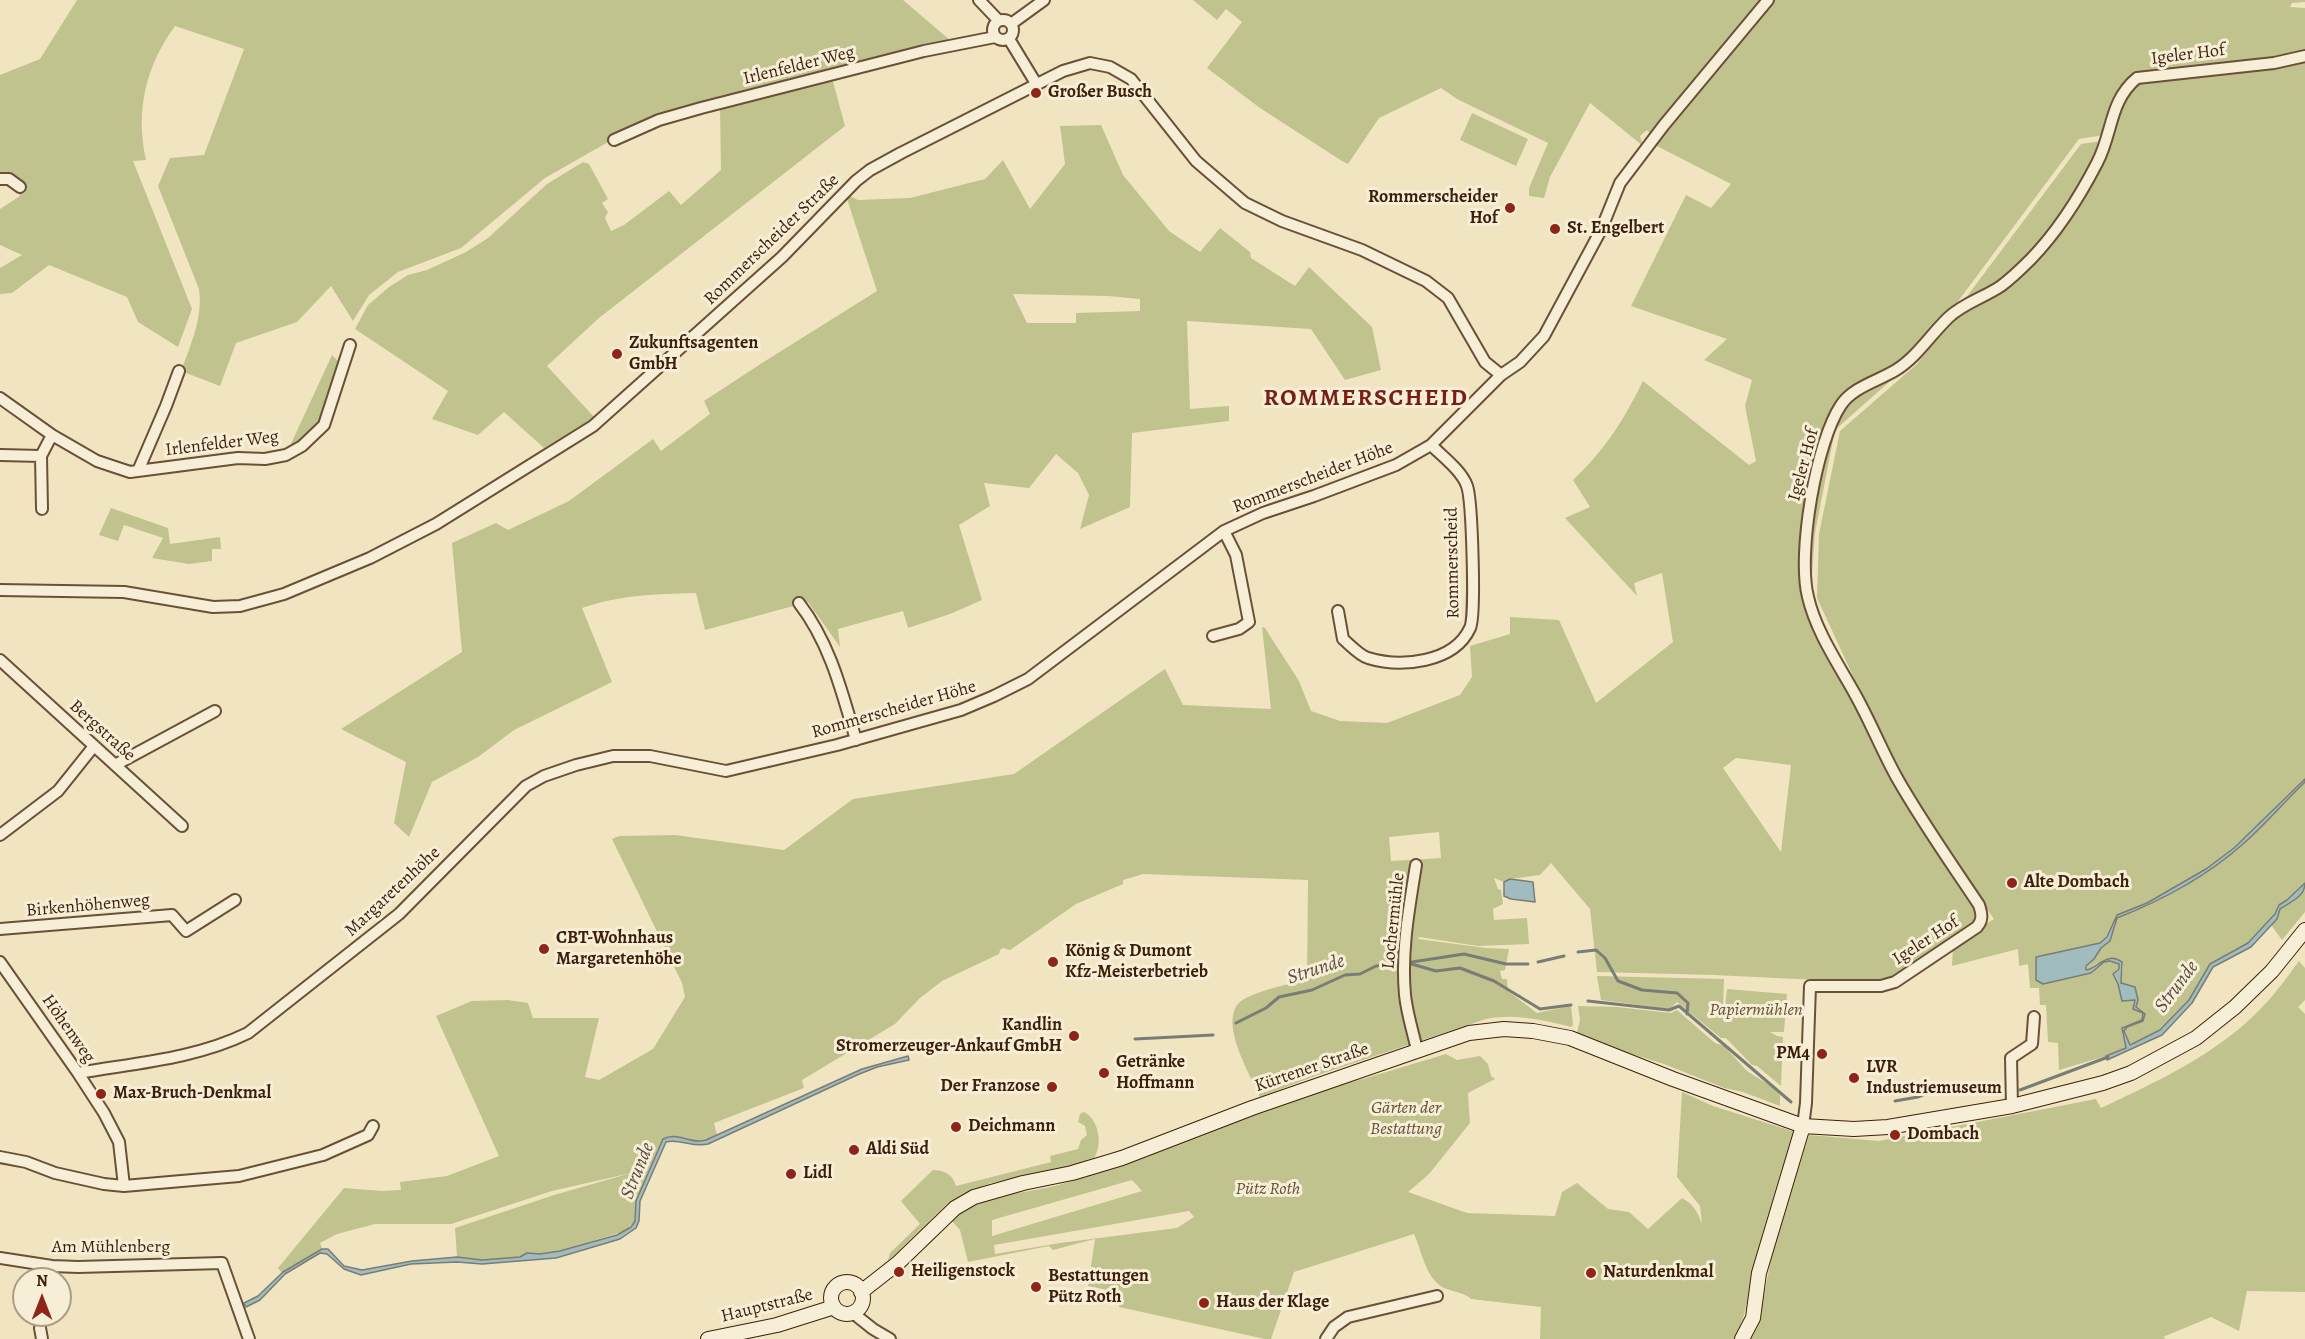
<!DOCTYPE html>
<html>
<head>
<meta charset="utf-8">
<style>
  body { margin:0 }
  #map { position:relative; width:2305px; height:1339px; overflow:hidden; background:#f1e5c1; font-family:Alegreya,serif }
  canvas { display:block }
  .north { position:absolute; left:12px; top:1267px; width:60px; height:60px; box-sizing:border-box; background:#f6eed7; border:2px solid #ac9b85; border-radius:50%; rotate:0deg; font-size:16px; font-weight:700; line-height:24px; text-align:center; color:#3e1f0a }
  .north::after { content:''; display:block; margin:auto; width:21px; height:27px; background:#8f2418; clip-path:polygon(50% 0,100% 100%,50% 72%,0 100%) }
</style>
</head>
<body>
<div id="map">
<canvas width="2305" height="1339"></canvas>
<div class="north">N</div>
</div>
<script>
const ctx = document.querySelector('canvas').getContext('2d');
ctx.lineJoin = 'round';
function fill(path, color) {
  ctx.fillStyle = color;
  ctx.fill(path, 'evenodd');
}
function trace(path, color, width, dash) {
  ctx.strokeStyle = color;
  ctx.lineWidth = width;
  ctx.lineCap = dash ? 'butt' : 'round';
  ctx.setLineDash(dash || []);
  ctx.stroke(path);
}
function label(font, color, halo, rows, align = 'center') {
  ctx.font = font + ' Alegreya,serif';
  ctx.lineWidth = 6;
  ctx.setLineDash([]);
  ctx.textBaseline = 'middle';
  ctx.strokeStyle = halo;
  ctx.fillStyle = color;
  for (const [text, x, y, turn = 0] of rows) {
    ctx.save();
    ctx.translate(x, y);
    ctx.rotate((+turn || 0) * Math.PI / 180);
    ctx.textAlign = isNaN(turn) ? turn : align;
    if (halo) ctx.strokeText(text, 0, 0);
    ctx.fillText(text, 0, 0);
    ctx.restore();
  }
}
const green = new Path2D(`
  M77 0H903L951 41 631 129 545 178 461 248 398 272 369 295 353 321 331 286 297 322 236 343 220 386 181 371C191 344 203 318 199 289L158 186 170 158 204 155 244 49 175 26C146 66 135 110 146 160L133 161 192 309 178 347 138 322 127 297 49 265 12 293 0 294V268L22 255 0 245V209L20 196 15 186 0 172V75L40 59Z
  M1193 0H1762L1651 135 1647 130 1640 136 1643 146 1590 103 1550 177 1544 198 1529 196V188L1548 143 1457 99 1441 88 1379 118 1348 164 1342 161 1260 108 1207 68 1242 22 1226 9 1217 20Z
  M1768 0H2305V2L2292 3 2290 7 2305 8V54L2271 61 2148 73C2117 78 2112 110 2104 135L2079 139 1950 312C1934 327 1923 347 1907 360 1889 374 1864 378 1846 393 1824 412 1805 501 1805 531L1809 532C1813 497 1826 415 1853 394 1872 379 1896 376 1914 360L1835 430 1815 533 1809 617 1864 716 1914 820 1942 851 1978 905 1980 917 1973 928 1883 983 1713 975 1597 972 1590 909 1551 863 1540 875 1510 879 1504 882 1494 878 1498 889 1501 890 1503 904 1493 909 1494 920 1527 918 1529 944 1478 946 1419 937 1418 939 1486 948 1509 949 1505 970 1500 971 1502 979H1507L1508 991 1537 1013 1571 1006 1573 1025 1571 1027C1544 1020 1514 1013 1486 1019L1318 1075 1260 1097C1251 1076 1214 1016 1244 999 1263 989 1287 985 1307 979L1308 880 1143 874 1123 880V884L1076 904 1010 950 1003 948 1000 950 999 954 942 981 920 998 895 1024 802 1080 804 1088 714 1123 717 1135C711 1138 704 1143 698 1143 684 1143 677 1132 663 1139L636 1201 635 1221 625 1231 560 1251 540 1254 527 1253 520 1257 482 1260 457 1257 455 1228 554 1195 631 1173 552 1191 451 1224H375L337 1234 320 1243 322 1249 282 1273 278 1268 344 1188 382 1191 401 1190 400 1182 447 1176 499 1156 436 1016 472 1001 508 1000 528 1003 533 1018H599L585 1077 599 1080 653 1049 685 997 682 983 612 839 619 836 675 835 784 850 853 799 1014 774 1165 669 1183 705 1271 709 1262 627 1265 628 1299 681 1311 711 1340 721 1387 723 1460 695 1472 677 1470 646 1510 634V617L1559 620 1596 703 1673 642 1662 573 1634 583 1637 596 1565 518 1590 507 1573 480C1606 449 1623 421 1643 381L1749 465 1756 461 1745 406 1752 380 1704 360 1727 339 1631 306 1686 195 1711 208 1731 184 1653 144ZM1736 758 1791 765 1781 852 1723 768ZM1439 832 1441 858 1391 861 1389 837Z
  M2305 59V779L2234 848 2206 869 2147 903 2117 915 2107 937 2100 943 2036 957 2091 973 2104 962H2115L2120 966 2115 972 2122 1001 2136 1000 2135 1010 2143 1013 2142 1020 2124 1026 2122 1033 2126 1048 2106 1056 2059 1070 2058 1043 2048 1042 2046 1005H2040L2039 988H2030L2028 964 2019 966 2018 949 1952 966 1953 946 1906 982 1888 985 1994 919 1945 848 1895 767 1817 598 1819 534 1840 431 1917 364 1953 316 2014 285 2062 230 2099 171 2121 101 2140 81Z
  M832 78 845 126 599 318 547 366 594 417 544 448 504 412 478 435 432 419 448 391 355 329 368 305 389 287 408 275 427 270 466 252 488 238 547 184 583 162 589 164 608 199 602 203 608 212 605 218 611 231 624 225 669 191 681 205 721 170 720 108Z
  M1472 113 1528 139 1516 166 1460 140Z
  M1101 125 1123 175 1169 231 1200 252 1220 228 1250 252 1251 258 1295 286 1309 267 1372 327 1381 370 1345 380 1311 329 1187 321 1190 409 1229 406V421L1132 433 1130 507 1080 529 1089 495 1078 473 1056 454 1029 488 984 483 990 506 959 525 982 600 950 614 908 628 903 611 838 629 840 647 808 602 705 630 696 593C656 594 620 595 582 608L612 682 514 730 478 757 432 782 409 837 394 823 406 762 341 729 462 652 452 543 496 523 508 530 569 501 653 439 661 451 710 414 704 401 762 363 877 291 847 199 850 196 858 200 910 198 985 179 1003 160 1030 209 1065 164 1060 126ZM1013 294 1108 296 1140 299V311L1076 313V323H1027Z
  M2102 141 2098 156 2055 226 2008 280 1962 303 2081 144Z
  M332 355 340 363 320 425 312 434 289 448Z
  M111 508 168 528 170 544 220 537 221 549H212V561L189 564 152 558 163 538 124 525 118 541 99 535Z
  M2305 782V883L2287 900 2279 905 2275 914 2248 943 2210 964 2189 1000 2160 1030 2128 1045 2124 1031 2127 1027 2143 1021 2145 1014 2136 1007C2137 991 2135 991 2121 983L2123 966 2118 959 2098 963 2086 970 2088 963 2094 959 2098 950 2110 941 2117 918C2163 901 2206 877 2243 844 2265 825 2284 803 2305 782Z
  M2305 888V912L2282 940 2271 925 2277 919 2280 909 2293 902Z
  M2299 961 2305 968V1000L2298 1007 2305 1014V1292L2247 1291 2239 1331 2211 1317 2163 1337 2166 1339H1751L1758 1326 1774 1244 1809 1135 1879 1141 2096 1099 2101 1108C2152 1084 2206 1059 2248 1021 2268 1003 2284 982 2299 961Z
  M1597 976 1724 979 1723 1006 1725 1008 1727 989 1787 994 1784 1032H1770L1777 1036 1783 1037 1781 1086 1757 1066 1752 1065 1726 1038H1721L1677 1002 1670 1009 1601 1000Z
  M1578 1006 1617 1007 1671 1013 1677 1010 1715 1043 1724 1046 1747 1071 1771 1086 1780 1095V1106L1743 1092 1724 1088 1664 1064 1576 1037 1580 1020Z
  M1446 1054 1457 1060 1480 1056 1488 1064 1491 1076 1495 1079 1468 1093 1470 1123 1429 1174 1408 1192 1467 1213 1555 1216 1562 1192 1577 1183 1608 1209 1629 1212 1648 1229 1682 1198C1695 1205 1697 1212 1702 1224L1700 1206 1677 1177 1682 1092 1713 1106 1795 1132C1781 1176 1767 1220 1755 1264 1749 1290 1747 1316 1734 1339H1540L1541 1307 1471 1299C1464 1292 1453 1292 1444 1288 1425 1278 1422 1251 1414 1234L1294 1272 1271 1339H1265L1119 1307 1122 1293 1088 1286 1095 1239 1053 1250 1049 1246 968 1262 960 1230 951 1220C992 1189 1027 1196 1072 1181 1157 1153 1242 1119 1326 1088L1363 1079ZM1132 1180 1142 1191 992 1236V1220ZM1189 1211 1194 1217 1177 1228 1060 1243 995 1254 994 1245Z
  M1084 1112C1099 1119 1103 1145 1094 1158L1065 1168 991 1183 960 1196 947 1204 888 1261 890 1253 920 1224 901 1201 933 1170C945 1170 953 1175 956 1186L1051 1162 1050 1156 1078 1149 1081 1140 1087 1135 1085 1126 1078 1122 1080 1114Z`);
const water = new Path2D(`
  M2305 779V782C2284 802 2265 825 2243 844 2206 877 2163 900 2117 918L2110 941 2101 948 2094 959 2086 966V970C2098 968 2107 951 2122 962L2121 983 2135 987 2138 1000 2136 1007 2145 1014 2143 1021 2127 1027 2124 1031 2130 1045 2160 1030 2189 1000 2210 964 2248 943 2275 914 2279 905 2287 900 2305 883C2305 897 2290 902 2280 909L2277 919 2251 947 2213 967 2192 1003 2162 1035 2107 1060 2106 1056 2126 1048 2122 1028 2142 1020 2143 1013 2133 1009 2135 1000 2122 1001 2118 984 2113 974 2119 969V964L2110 961 2104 962 2091 973 2043 984 2036 980V957L2100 943 2107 937 2117 915 2147 903 2206 869 2234 848Z
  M1510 879 1533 882 1535 902 1511 899 1504 896V882Z
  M908 1056 909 1060 877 1067 857 1075 708 1144C693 1148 679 1138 666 1142L640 1201 639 1221 636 1228 620 1239 556 1258 482 1264 457 1262 411 1264 361 1275 344 1269 327 1254 320 1253 285 1274 260 1300 246 1307 244 1303 258 1296 283 1272 322 1249H328L344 1266 362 1270 412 1261 457 1257 482 1260 520 1257 527 1253 540 1254 560 1251 617 1235 631 1227 635 1221 636 1201 663 1139C678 1131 690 1145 706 1140L862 1069Z`);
const stream = new Path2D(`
  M1578 952 1596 950 1605 958 1618 981 1642 990 1677 993 1688 1003 1687 1014
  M1412 962 1464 954 1506 964H1528
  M1538 962 1564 956
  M1408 963 1436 971 1460 968 1494 981 1540 1009 1571 1005
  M1588 1001 1669 1010 1679 1006 1791 1102
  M1236 1023 1266 1008 1279 997 1312 990 1345 975 1360 974 1376 966 1401 964
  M1135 1039 1213 1035
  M2020 1090 2108 1057
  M1895 1101 1918 1097 1937 1089 2003 1092`);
const street = new Path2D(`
  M979 0 999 21
  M993 30a10 10 0 1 1 20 0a10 10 0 1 1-20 0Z
  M1011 24 1044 0
  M1009 39 1037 85
  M614 140 659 120 701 108 924 51 995 37
  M0 179H9L20 187
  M0 398 52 435 97 461 130 472 238 458 265 459 286 455 302 446 324 425 350 345
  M0 455 41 456 52 435
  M41 456 42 509
  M138 471 166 406 179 371
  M0 590 124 592 213 607 240 606 284 594 370 558 436 524 593 426 782 257 856 181 870 170 901 153 1063 71 1090 63 1110 67 1131 79 1196 161 1245 203 1282 221 1362 250 1426 281 1448 298 1485 362 1501 375
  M799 603C830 643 842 692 856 740
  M1338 611 1343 639C1350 645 1360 656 1368 658 1401 668 1454 663 1470 628 1476 616 1472 500 1467 486 1462 471 1442 456 1431 445
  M1213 636 1239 629 1249 622 1236 555 1224 531
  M0 660 182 826
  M115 765 215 711
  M0 835 58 791 94 746
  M1416 865C1409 909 1401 951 1405 995 1407 1014 1413 1032 1417 1050
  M0 929 172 915 186 931 235 900
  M0 962 78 1073 104 1113 119 1142 124 1186
  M78 1073C135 1063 195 1059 248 1033L399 914 526 786 544 776 576 765 613 756H650L726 771 837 745 961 710 994 696 1028 679 1224 531 1263 513 1314 496 1396 465 1431 445 1501 375 1520 362 1544 336 1601 230 1620 183 1664 125 1768 0
  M2012 1106 2011 1058 2032 1044 2034 1017
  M1803 1126 1806 1103 1810 986H1881L1895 982 1977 927C1983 920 1982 914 1979 905 1951 863 1922 822 1897 778 1882 751 1871 723 1856 696 1839 665 1816 632 1808 597 1797 554 1816 442 1841 405 1853 387 1878 381 1896 370 1917 357 1931 334 1949 317 1964 303 1985 297 2001 286 2012 278 2022 268 2031 259 2057 232 2080 196 2097 163 2113 133 2109 101 2137 78L2274 63 2305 56
  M0 1157 26 1162 55 1173 104 1184 124 1186 239 1176 323 1155 368 1135 373 1126
  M0 1258 52 1266 78 1267 222 1263 249 1339
  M853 1313 873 1329 890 1339
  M40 1328 42 1339
  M1326 1339 1334 1327 1348 1317 1437 1296`);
const secondary = new Path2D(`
  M831 1298a16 16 0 1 1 32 0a16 16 0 1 1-32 0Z
  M861 1292 898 1263 955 1208 974 1197 1023 1183 1072 1173 1122 1158 1252 1108 1469 1033 1504 1029 1533 1031 1570 1038 1673 1079 1803 1126 1854 1129 1888 1127 2012 1106 2103 1083 2131 1073 2196 1038 2235 1007 2272 971 2305 930
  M708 1339 777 1325 834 1307
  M1742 1339 1753 1318 1759 1273 1803 1126`);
const markers = [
  [1036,93,6,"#8f2418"],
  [1510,208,6,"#8f2418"],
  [1555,229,6,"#8f2418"],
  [617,354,6,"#8f2418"],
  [2012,883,6,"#8f2418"],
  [544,949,6,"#8f2418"],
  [1053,962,6,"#8f2418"],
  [1074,1036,6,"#8f2418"],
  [1822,1054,6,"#8f2418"],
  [1104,1073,6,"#8f2418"],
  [1854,1078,6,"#8f2418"],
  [1052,1087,6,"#8f2418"],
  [101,1094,6,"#8f2418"],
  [956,1127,6,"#8f2418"],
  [1895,1135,6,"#8f2418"],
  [854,1150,6,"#8f2418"],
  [791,1174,6,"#8f2418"],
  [899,1272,6,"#8f2418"],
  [1591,1273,6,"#8f2418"],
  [1036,1287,6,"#8f2418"],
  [1204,1303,6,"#8f2418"]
];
const streetNames = [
  ["Igeler Hof",2188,55,-7],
  ["Irlenfelder Weg",799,66,-14],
  ["Rommerscheider Straße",772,240,-44],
  ["Irlenfelder Weg",222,444,-7],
  ["Igeler Hof",1804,465,-75],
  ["Rommerscheider Höhe",1313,478,-21],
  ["Rommerscheid",1453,563,-91],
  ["Rommerscheider Höhe",894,710,-16],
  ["Bergstraße",102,731,42],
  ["Margaretenhöhe",393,892,-43],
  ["Birkenhöhenweg",88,906,-5],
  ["Lochermühle",1394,921,-84],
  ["Igeler Hof",1926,941,-33],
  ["Höhenweg",68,1029,55],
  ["Kürtener Straße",1312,1068,-19],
  ["Am Mühlenberg",111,1248],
  ["Hauptstraße",767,1306,-14]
];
const poiNames = [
  ["Großer Busch",1048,93],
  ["Rommerscheider",1498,198,"right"],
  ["Hof",1498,219,"right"],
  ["St. Engelbert",1567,229],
  ["Zukunftsagenten",629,344],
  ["GmbH",629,365],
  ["Alte Dombach",2024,883],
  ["CBT-Wohnhaus",556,939],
  ["Margaretenhöhe",556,960],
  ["König & Dumont",1065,952],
  ["Kfz-Meisterbetrieb",1065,973],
  ["Kandlin",1062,1026,"right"],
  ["Stromerzeuger-Ankauf GmbH",1062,1047,"right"],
  ["PM4",1810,1054,"right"],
  ["Getränke",1116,1063],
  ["Hoffmann",1116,1084],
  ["LVR",1866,1068],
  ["Industriemuseum",1866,1089],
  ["Der Franzose",1040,1087,"right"],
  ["Max-Bruch-Denkmal",113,1094],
  ["Deichmann",968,1127],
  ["Dombach",1907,1135],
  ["Aldi Süd",866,1150],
  ["Lidl",803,1174],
  ["Heiligenstock",911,1272],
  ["Naturdenkmal",1603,1273],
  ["Bestattungen",1048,1277],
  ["Pütz Roth",1048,1298],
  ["Haus der Klage",1216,1303]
];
const parkNames = [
  ["Papiermühlen",1756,1011],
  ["Gärten der",1406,1109],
  ["Bestattung",1406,1130],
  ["Pütz Roth",1268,1190]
];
const waterNames = [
  ["Strunde",1316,970,-18],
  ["Strunde",2177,987,-53],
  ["Strunde",638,1171,-68]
];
const districtNames = [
  ["ROMMERSCHEID",1366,399]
];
fill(green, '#c0c38e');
fill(water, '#a1bcbe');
trace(water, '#797d76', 1.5);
trace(stream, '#797d76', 3);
trace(street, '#6b5038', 14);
trace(secondary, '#3e1f0a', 16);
trace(street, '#f6eed7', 10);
trace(secondary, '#f6eed7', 14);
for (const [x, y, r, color] of markers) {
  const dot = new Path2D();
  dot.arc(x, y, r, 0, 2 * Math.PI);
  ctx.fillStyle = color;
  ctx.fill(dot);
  trace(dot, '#f6eed7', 2);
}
label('18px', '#3e1f0a', '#f6eed7', streetNames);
label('bold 18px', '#3e1f0a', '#f6eed7', poiNames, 'left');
label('italic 18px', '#655032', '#f6eed7', parkNames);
label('italic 20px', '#5c4e40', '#f6eed7', waterNames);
ctx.letterSpacing = '1.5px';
label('bold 24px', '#7a1f14', '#f6eed7', districtNames);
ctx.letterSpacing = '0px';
</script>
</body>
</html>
